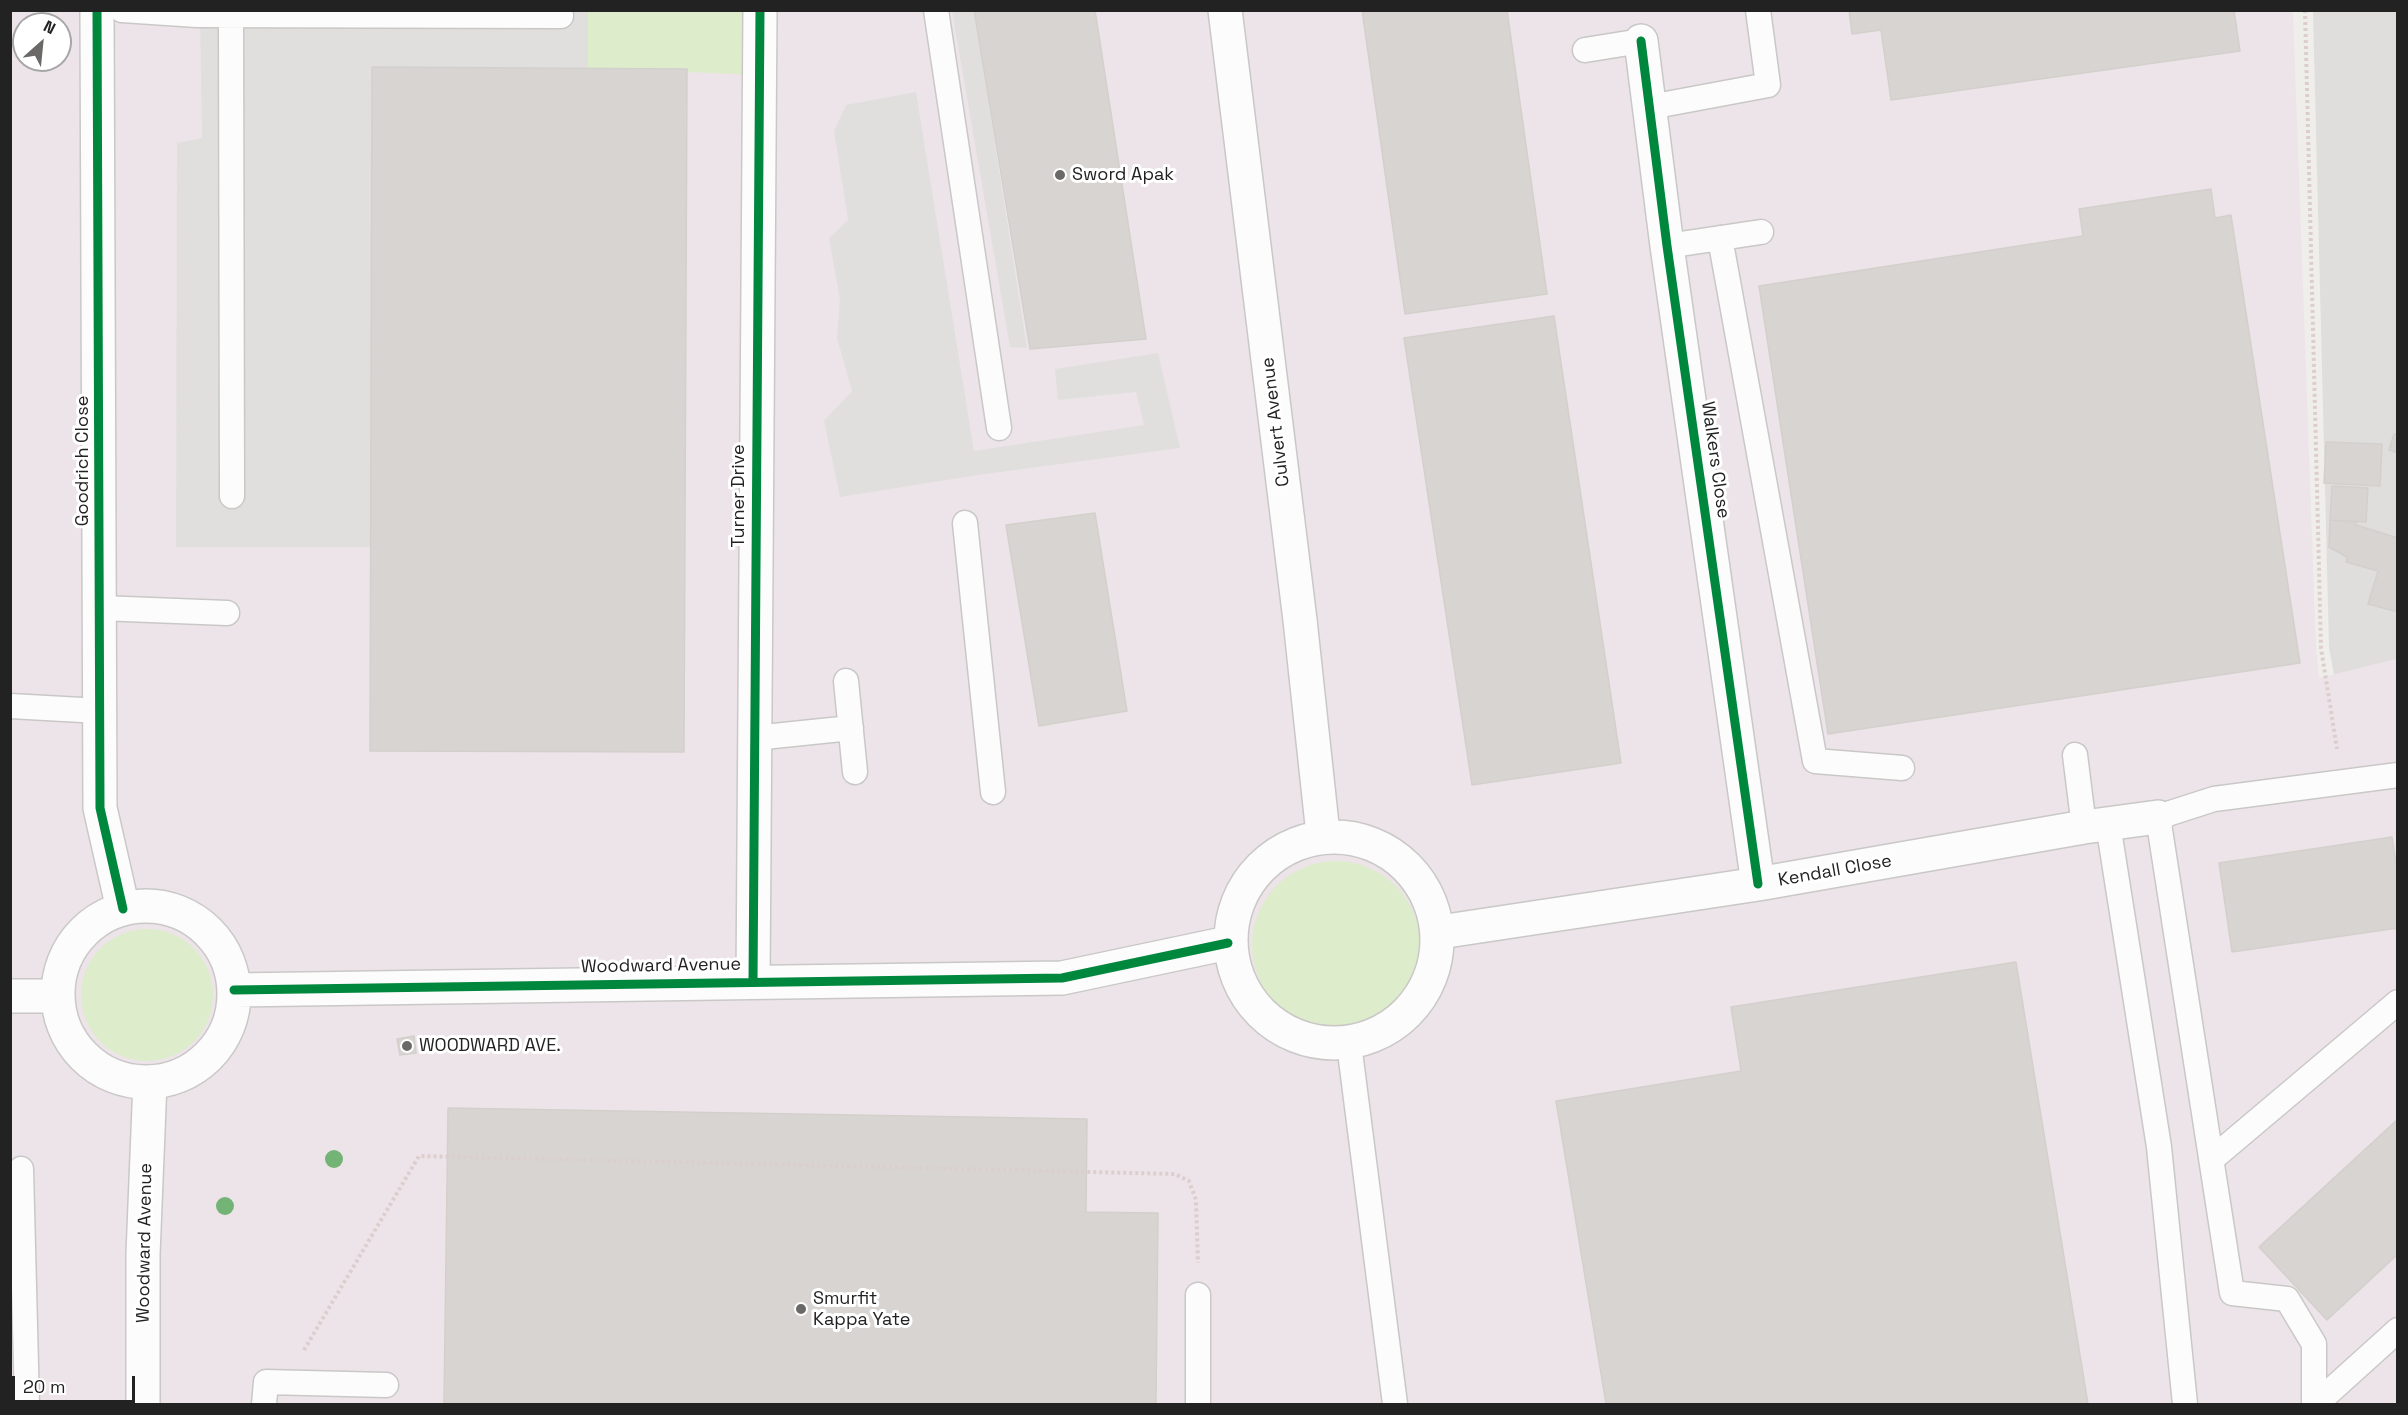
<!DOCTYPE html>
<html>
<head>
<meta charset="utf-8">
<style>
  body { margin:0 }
  #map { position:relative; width:2408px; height:1415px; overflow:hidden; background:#f0eeeb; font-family:"Space Grotesk",sans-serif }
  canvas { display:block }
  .frame { position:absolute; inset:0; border:12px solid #222; pointer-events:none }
  .north { position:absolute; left:12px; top:12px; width:60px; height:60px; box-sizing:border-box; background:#fff; border:2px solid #a7a7a7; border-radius:50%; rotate:27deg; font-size:16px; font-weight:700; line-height:24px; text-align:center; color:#222 }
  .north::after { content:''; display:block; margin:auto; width:21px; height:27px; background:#6a6968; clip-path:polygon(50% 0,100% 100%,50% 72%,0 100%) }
  .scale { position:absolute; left:12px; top:1376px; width:123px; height:27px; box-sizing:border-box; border:3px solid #222; border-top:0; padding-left:8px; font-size:18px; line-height:21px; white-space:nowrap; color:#222; -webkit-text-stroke:4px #fff; paint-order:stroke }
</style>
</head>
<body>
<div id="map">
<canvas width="2408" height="1415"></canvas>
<div class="frame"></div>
<div class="north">N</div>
<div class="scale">20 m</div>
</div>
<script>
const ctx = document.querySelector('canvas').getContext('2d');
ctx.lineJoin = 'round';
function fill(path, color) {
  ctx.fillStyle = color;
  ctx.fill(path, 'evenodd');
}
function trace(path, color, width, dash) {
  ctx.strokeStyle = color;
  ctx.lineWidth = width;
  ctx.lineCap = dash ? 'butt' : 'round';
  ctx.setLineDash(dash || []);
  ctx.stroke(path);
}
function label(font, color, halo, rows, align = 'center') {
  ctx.font = font + ' "Space Grotesk",sans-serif';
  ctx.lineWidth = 6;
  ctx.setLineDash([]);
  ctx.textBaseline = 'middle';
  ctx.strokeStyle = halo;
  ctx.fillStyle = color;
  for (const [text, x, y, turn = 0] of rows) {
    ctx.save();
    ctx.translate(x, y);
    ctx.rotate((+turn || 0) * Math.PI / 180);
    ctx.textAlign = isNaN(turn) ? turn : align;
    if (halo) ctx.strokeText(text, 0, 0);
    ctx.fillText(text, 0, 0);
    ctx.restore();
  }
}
const residential = new Path2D(`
  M2313 11H2398L2397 659 2334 675 2329 647Z`);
const industrial = new Path2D(`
  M10 11H2293L2316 647 2319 678 2397 659V1404H11ZM24 24H60V60H24Z`);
const grass = new Path2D(`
  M588 11H760L759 75 588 68Z
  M1252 945a84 84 0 1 1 168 0a84 84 0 1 1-168 0Z
  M81 995a66 66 0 1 1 132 0a66 66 0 1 1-132 0Z`);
const parking = new Path2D(`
  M200 11H588V68L371 547H176L177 143 202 138Z
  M952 11H974L1027 348 1010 347Z
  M916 92 974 451 1144 425 1136 392 1058 400 1055 369 1158 353 1180 448 978 475 840 497 824 421 852 391 837 338 840 300 829 238 848 220 834 131 846 105Z`);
const building = new Path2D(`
  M974 10H1095L1146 339 1030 349Z
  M1362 10H1507L1547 294 1405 314Z
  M1849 10H2234L2240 51 1891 100 1881 30 1852 34Z
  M372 67 687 69 684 752 370 751Z
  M2211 189 2215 218 2231 215 2300 663 1828 734 1759 286 2083 236 2079 209Z
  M1554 316 1621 763 1472 785 1404 338Z
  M2394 434 2398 435V453L2389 450Z
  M2326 442 2382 444 2380 486 2324 483Z
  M2332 486 2368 488 2366 522 2330 520Z
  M1095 513 1127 711 1039 726 1006 525Z
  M2330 520 2356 522V525L2398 538V612L2368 604 2378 571 2346 562 2347 557 2329 547Z
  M2392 837 2398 876V928L2232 952 2219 863Z
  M2016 962 2088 1404H1606L1556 1101 1741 1071 1731 1007Z
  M414 1036 416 1053 400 1055 397 1039Z
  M448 1108 1087 1119 1086 1212 1158 1213 1156 1404H444Z
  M2398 1119V1254L2327 1320 2259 1247Z`);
const path = new Path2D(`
  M2305 10 2321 648 2337 749
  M304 1350 419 1156 1175 1174 1189 1181 1196 1200 1198 1263`);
const lane = new Path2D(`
  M122 10 197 15 561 16
  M936 10 999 428
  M231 15 232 496
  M1585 50 1641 41
  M1650 107 1768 85 1758 10
  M1720 238 1815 761 1902 768
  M1667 246 1761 232
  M965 523 993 792
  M100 608 227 613
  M846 681 855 772
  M10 706 100 711
  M754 738 851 728
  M2075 755 2084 827
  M2108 824 2159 1147 2185 1404
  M1349 1044 1395 1404
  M2212 1159 2398 1002
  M21 1169 27 1404
  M264 1404 266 1382 386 1385
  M1198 1404V1295
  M2314 1404V1344L2287 1299 2232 1293 2158 817 2214 799 2398 775
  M2316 1404 2398 1330`);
const street = new Path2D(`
  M97 10 100 808 123 909
  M1225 10 1300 620 1323 834
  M1641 41 1667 246 1758 884
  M1231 940a103 103 0 1 1 206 0a103 103 0 1 1-206 0Z
  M58 994a88 88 0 1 1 176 0a88 88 0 1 1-176 0Z
  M1440 932 1758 884 2084 827 2158 817
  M753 981 760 10
  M234 990 1062 978 1228 943
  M10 996H57
  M143 1404V1254L150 1082`);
const cycleway = new Path2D(`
  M97 10 100 808 123 909
  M1641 41 1667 246 1758 884
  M753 981 760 10
  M234 990 1062 978 1228 943`);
const trees = [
  [334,1159],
  [225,1206]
];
const markers = [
  [1060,175,6,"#6a6968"],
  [407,1046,6,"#6a6968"],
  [801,1309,6,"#6a6968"]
];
const poiNames = [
  ["Sword Apak",1072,175],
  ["WOODWARD AVE.",419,1046],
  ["Smurfit",813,1299],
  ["Kappa Yate",813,1320]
];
const streetNames = [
  ["Culvert Avenue",1276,422,-97],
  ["Walkers Close",1715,460,82],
  ["Goodrich Close",83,461,-90],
  ["Turner Drive",739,496,-90],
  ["Kendall Close",1835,871,-10],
  ["Woodward Avenue",661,966,-1],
  ["Woodward Avenue",145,1243,-89]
];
fill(residential, '#dfdedc');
fill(industrial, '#ede4e9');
fill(grass, '#ddeccb');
fill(parking, '#e0dfde');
fill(building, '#d7d4d2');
trace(building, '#d3d0cc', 1.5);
trace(lane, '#c9c8c7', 27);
trace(street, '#c9c8c7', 36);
trace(path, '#dccecd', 4, [3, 3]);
trace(lane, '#fdfcfc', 24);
trace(street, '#fdfcfc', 33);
trace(cycleway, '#00873e', 9);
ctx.fillStyle = '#73b476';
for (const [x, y] of trees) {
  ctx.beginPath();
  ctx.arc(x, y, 9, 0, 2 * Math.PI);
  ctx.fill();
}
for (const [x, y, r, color] of markers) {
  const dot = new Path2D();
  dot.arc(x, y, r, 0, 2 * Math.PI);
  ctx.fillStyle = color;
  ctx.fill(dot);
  trace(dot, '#fff', 2);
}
label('18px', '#222', '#fff', poiNames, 'left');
label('18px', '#222', '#fff', streetNames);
</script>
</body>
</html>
